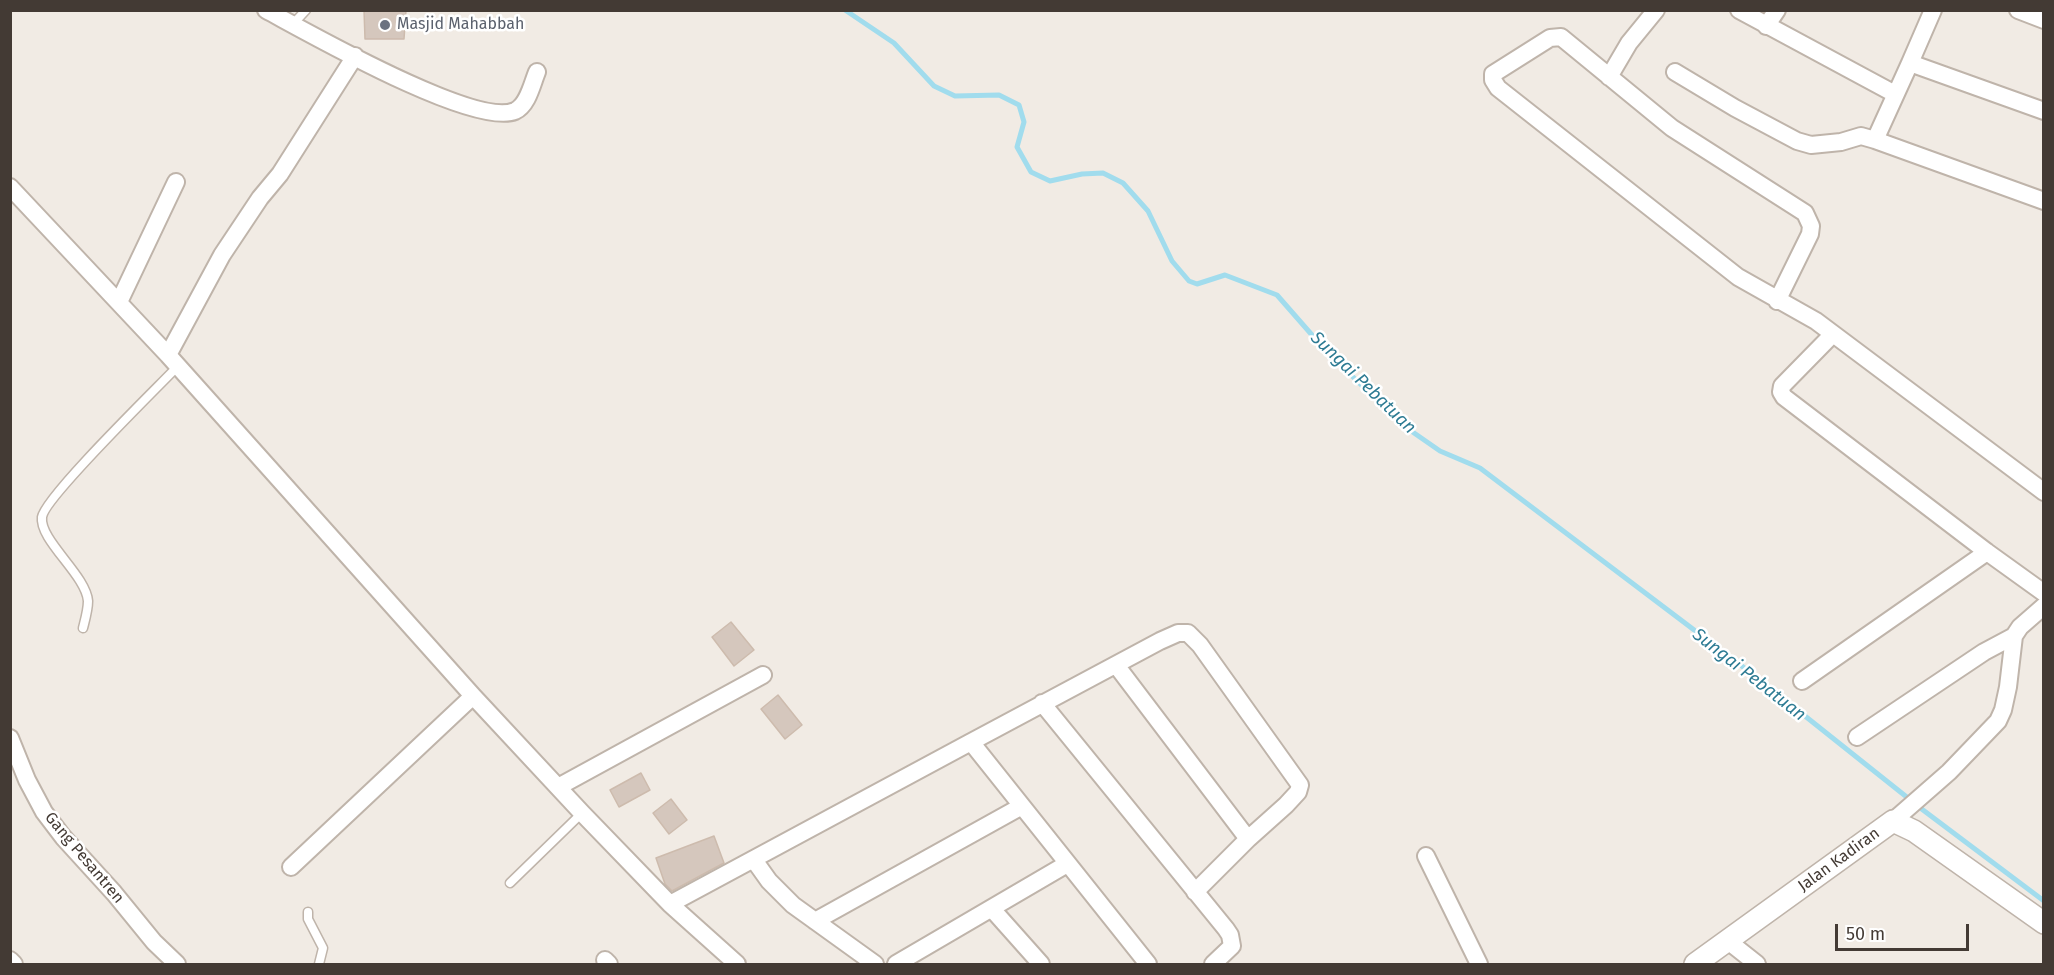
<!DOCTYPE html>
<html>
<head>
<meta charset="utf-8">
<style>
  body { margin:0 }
  #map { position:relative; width:2054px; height:975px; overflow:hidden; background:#f1ebe4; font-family:"Fira Sans",sans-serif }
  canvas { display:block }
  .frame { position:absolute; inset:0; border:12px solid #433a34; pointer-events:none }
  .scale { position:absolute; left:1835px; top:924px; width:134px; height:27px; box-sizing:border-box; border:3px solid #433a34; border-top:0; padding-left:8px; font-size:18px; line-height:21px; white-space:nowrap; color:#433a34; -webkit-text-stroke:4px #fff; paint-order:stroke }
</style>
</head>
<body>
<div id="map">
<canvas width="2054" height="975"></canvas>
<div class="frame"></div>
<div class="scale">50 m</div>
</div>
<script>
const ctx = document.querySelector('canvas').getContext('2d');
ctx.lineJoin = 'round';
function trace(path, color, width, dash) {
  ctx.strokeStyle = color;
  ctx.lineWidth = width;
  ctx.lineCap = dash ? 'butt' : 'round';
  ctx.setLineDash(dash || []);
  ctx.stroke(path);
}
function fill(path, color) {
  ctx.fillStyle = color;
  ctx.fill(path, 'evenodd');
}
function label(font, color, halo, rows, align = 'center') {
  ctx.font = font + ' "Fira Sans",sans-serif';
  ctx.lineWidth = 5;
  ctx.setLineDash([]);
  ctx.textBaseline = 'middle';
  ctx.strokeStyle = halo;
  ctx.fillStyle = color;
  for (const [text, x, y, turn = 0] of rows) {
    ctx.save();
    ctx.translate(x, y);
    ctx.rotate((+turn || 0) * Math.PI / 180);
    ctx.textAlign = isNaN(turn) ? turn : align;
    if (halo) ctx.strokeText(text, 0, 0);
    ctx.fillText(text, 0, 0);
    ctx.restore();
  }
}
const stream = new Path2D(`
  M845 10 894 43 934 86 955 96 999 95 1019 105 1024 122 1017 147 1031 172 1050 181 1082 174 1103 173 1123 183 1148 211 1172 261 1189 281 1197 284 1225 275 1277 295 1326 351 1404 426 1440 451 1480 468 1751 673 1923 810 2044 901`);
const building = new Path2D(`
  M364 10H406L404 39H365Z
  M731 622 754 650 734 666 712 637Z
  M778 695 802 725 785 739 761 709Z
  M641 773 650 790 619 807 610 790Z
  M671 799 687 820 669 834 653 813Z
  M714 836 724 863 672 891 665 884 656 858Z`);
const service = new Path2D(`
  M293 24 306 10
  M83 628C85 620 88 610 88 601 86 575 39 540 42 517 45 497 157 388 178 366
  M510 883 582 813
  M308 912V919L323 948 319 964`);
const minor = new Path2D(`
  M266 10C309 33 475 128 515 111 528 105 532 84 537 72
  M1739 10 1895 94
  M2018 10 2044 20
  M1766 26 1777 10
  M1910 63 1933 10
  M1675 72 1735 108 1797 141 1811 145 1841 142 1861 136 1875 140
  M1609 77 1629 43 1656 10
  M2044 111 1910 63 1875 140 2044 201
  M10 187 168 355 473 696 582 813 670 904 737 964
  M1777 301 1810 234 1811 226 1805 213 1672 128 1561 37 1550 38 1493 74V80L1498 88 1738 277 1816 321 2044 492
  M119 302 176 182
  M1832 335 1782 386 1781 392 1784 397 1987 552 2044 593
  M168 355 222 255 260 198 280 174 355 56
  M1116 665 1248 839
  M1802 681 1987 552
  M1042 703 1226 929 1230 935 1232 946 1213 964
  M1857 737 1984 652 2014 636
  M10 738 27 780 44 812 63 837 114 893 154 942 177 964
  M558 787 763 675
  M1893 821 1949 772 1998 721 2003 710 2008 687 2014 636 2020 627 2044 606
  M1426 856 1479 964
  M754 860 769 881 793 905 875 964
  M291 867 473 696
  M670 904 971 742
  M992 909 1041 964
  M815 921 1022 806
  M1728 941 1757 964
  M10 960 14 964
  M605 960 609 964
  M896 964 1067 864
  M1148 964 971 742 1160 641 1178 633H1188L1200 645 1300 785 1298 792 1286 805 1248 839 1195 892`);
const tertiary = new Path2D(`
  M1695 964 1893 821 1914 831 2044 923`);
const markers = [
  [385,25,6,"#6b7280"]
];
const worshipNames = [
  ["Masjid Mahabbah",397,25]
];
const streetNames = [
  ["Gang Pesantren",84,858,50],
  ["Jalan Kadiran",1839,860,-36]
];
const waterNames = [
  ["Sungai Pebatuan",1363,383,44],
  ["Sungai Pebatuan",1749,675,38]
];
trace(stream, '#a1dced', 5);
fill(building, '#d5c7bd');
trace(building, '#cdbbad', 1.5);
trace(service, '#bfb4aa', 11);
trace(minor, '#bfb4aa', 20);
trace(tertiary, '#bfb4aa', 24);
trace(service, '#fff', 8);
trace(minor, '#fff', 16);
trace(tertiary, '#fff', 21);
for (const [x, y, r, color] of markers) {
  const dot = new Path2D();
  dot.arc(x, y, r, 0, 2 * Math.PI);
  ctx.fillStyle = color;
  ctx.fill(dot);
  trace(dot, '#fff', 2);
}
label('16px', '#5b616d', '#fff', worshipNames, 'left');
label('16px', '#433a34', '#fff', streetNames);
label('italic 18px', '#2d7b93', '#fff', waterNames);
</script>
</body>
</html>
